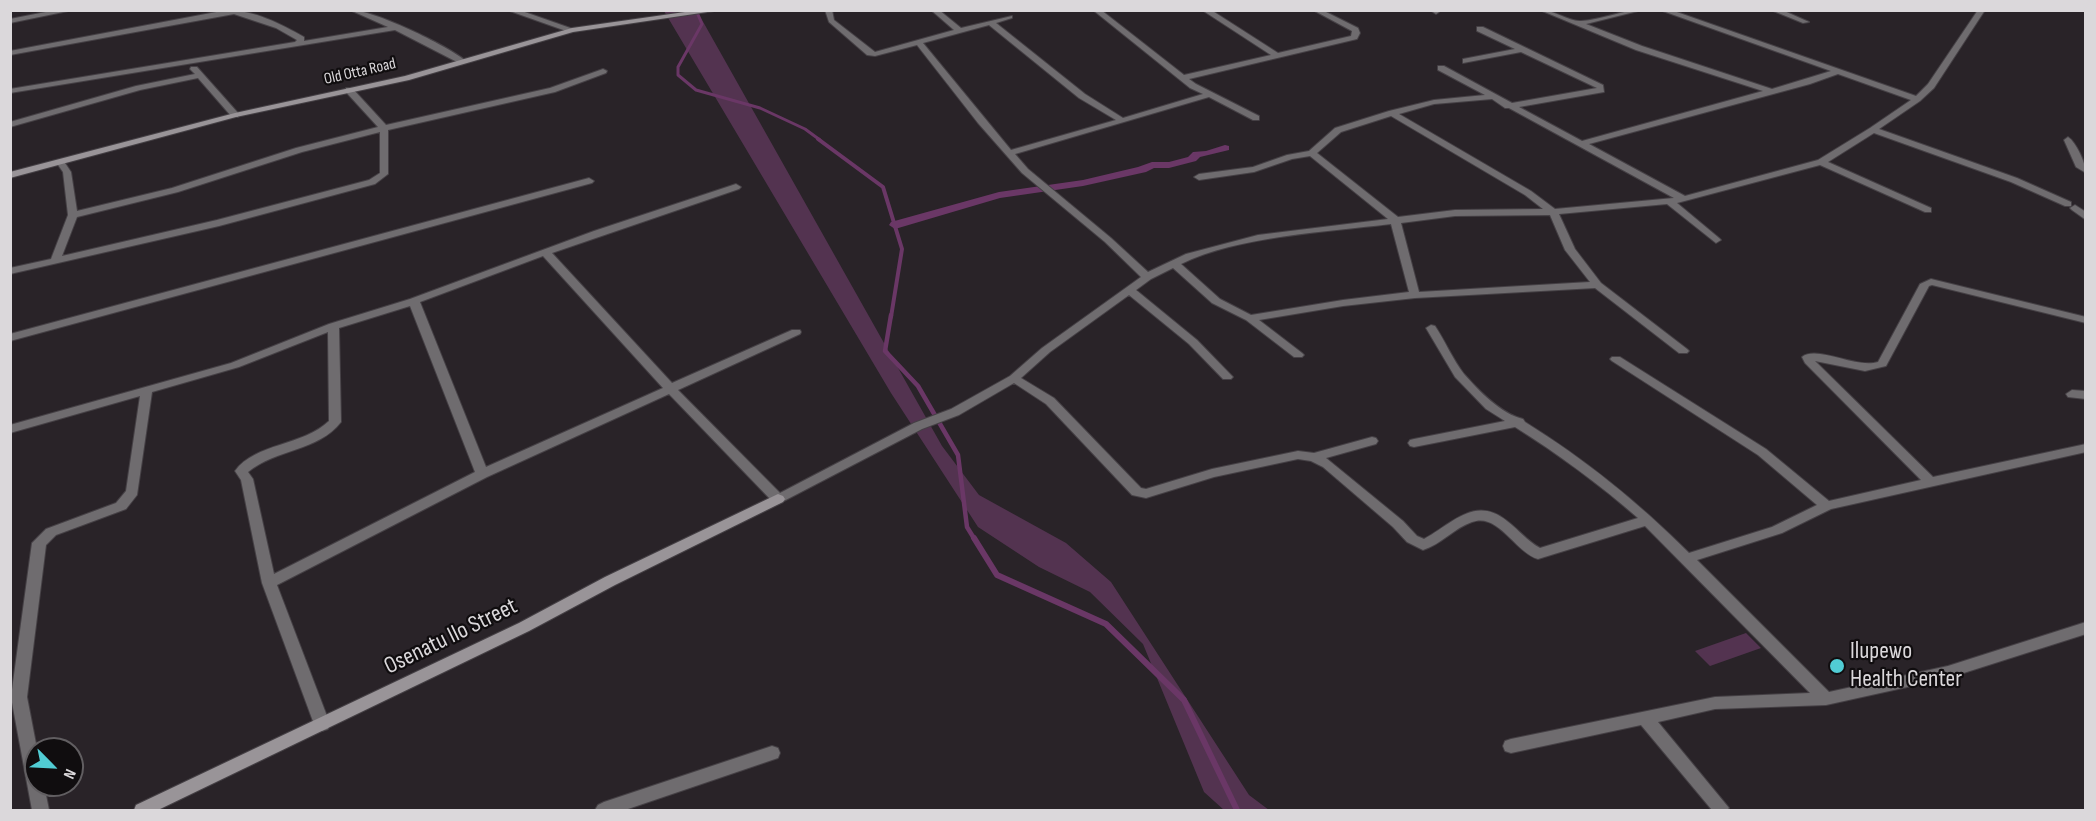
<!DOCTYPE html>
<html>
<head>
<meta charset="utf-8">
<style>
  body { margin:0 }
  #map { position:relative; width:2096px; height:821px; overflow:hidden; background:#292328; font-family:"Sofia Sans Condensed",sans-serif }
  canvas { display:block }
  .frame { position:absolute; inset:0; border:12px solid #dbd8db; pointer-events:none }
  .north { position:absolute; left:24px; top:737px; width:60px; height:60px; box-sizing:border-box; background:#100d0f; border:2px solid #615e61; border-radius:50%; rotate:114deg; font-size:16px; font-weight:700; line-height:24px; text-align:center; color:#dbd8db }
  .north::after { content:''; display:block; margin:auto; width:21px; height:27px; background:#51ccd4; clip-path:polygon(50% 0,100% 100%,50% 72%,0 100%) }
</style>
</head>
<body>
<div id="map">
<canvas width="2096" height="821"></canvas>
<div class="frame"></div>
<div class="north">N</div>
</div>
<script>
const ctx = document.querySelector('canvas').getContext('2d');
ctx.lineJoin = 'round';
function fill(path, color) {
  ctx.fillStyle = color;
  ctx.fill(path, 'evenodd');
}
function trace(path, color, width, dash) {
  ctx.strokeStyle = color;
  ctx.lineWidth = width;
  ctx.lineCap = dash ? 'butt' : 'round';
  ctx.setLineDash(dash || []);
  ctx.stroke(path);
}
function label(font, color, halo, rows, align = 'center') {
  ctx.font = font + ' "Sofia Sans Condensed",sans-serif';
  ctx.lineWidth = 4.5;
  ctx.setLineDash([]);
  ctx.textBaseline = 'middle';
  ctx.strokeStyle = halo;
  ctx.fillStyle = color;
  for (const [text, x, y, turn = 0] of rows) {
    ctx.save();
    ctx.translate(x, y);
    ctx.rotate((+turn || 0) * Math.PI / 180);
    ctx.textAlign = isNaN(turn) ? turn : align;
    if (halo) ctx.strokeText(text, 0, 0);
    ctx.fillText(text, 0, 0);
    ctx.restore();
  }
}
const green = new Path2D(`
  M664 11H697L942 446 979 495 1066 543 1111 582 1249 795 1269 810H1224L1204 792 1143 644 1090 592 1039 567 978 527 891 393Z
  M1746 633 1761 648 1710 666 1695 651Z`);
const streamFar3 = new Path2D(`
  M696 10 702 24 678 67V75L696 90 760 108 805 129 820 140`);
const streamFar2 = new Path2D(`
  M818 139 883 187 902 249 891 317`);
const streamFar1 = new Path2D(`
  M891 315 885 351 918 386 958 455 967 527 975 540`);
const stream = new Path2D(`
  M974 538 997 575 1106 624 1184 700 1237 810`);
const canal = new Path2D(`
  M1225 145 1229 146V150L1200 157 1196 161 1169 168H1154L1146 172 1083 186 1000 198 895 229 889 225 891 222 999 192 1083 180 1138 167 1152 162H1169L1188 157 1193 152 1206 151Z`);
const street = new Path2D(`
  M56 10H73L10 23V19Z
  M227 10C254 10 281 24 304 37V41L388 27 350 10C374 10 446 45 466 61L459 63 395 30 10 93V89L295 42 297 40 276 28 234 14 10 55V51Z
  M507 10H519L576 30 569 32Z
  M825 10H832L834 20 875 52 954 30 931 10H939L961 28 1012 16V18L996 23 1085 94 1123 118 1203 94 1190 88 1093 10H1101L1184 75 1271 55 1202 10H1211L1278 53 1351 36 1352 31 1313 10H1322L1358 28 1360 33 1357 39 1189 79 1196 84 1259 116V120H1253L1209 97 1015 154 1028 169 1111 238 1148 272 1186 254 1258 235 1388 219 1310 156 1292 159 1254 172 1199 180 1194 177 1199 174 1253 167 1287 155 1309 151 1335 128 1389 111 1434 100 1485 95 1438 70V66H1444L1512 103 1597 88 1521 52 1463 63V59L1515 49 1477 31V27H1483L1603 85 1604 92 1519 107 1582 141 1763 91 1636 50 1540 10C1555 10 1569 22 1581 21 1602 20 1621 10 1642 10L1586 24 1642 46 1772 89 1831 71 1660 10H1671L1916 96 1928 84 1978 10H1985L1934 88 1920 101 1879 129 2017 178 2071 202V206H2065L2011 182 1874 133 1828 162 1931 208V212H1925L1820 165 1677 203 1719 238 1721 240 1716 243 1667 204 1559 214 1575 249 1601 283 1687 349 1689 351 1687 353H1679L1595 288 1415 298 1343 306 1259 320 1302 353 1304 355 1302 357H1294L1246 320 1212 303 1173 268 1151 279 1136 290 1197 340 1231 375 1233 377 1231 379H1223L1189 344 1129 295 1050 352 1021 378 1054 398 1141 488 1146 489 1212 469 1298 451 1314 453 1372 437 1376 438 1378 441 1376 444 1326 458 1403 521 1417 536 1424 539C1452 524 1475 495 1507 521 1519 530 1527 541 1540 548L1638 518C1599 484 1558 454 1515 427L1414 447 1410 446 1408 443 1410 440 1414 439 1505 421 1486 409 1455 377 1426 328 1431 325 1435 326C1445 341 1453 360 1464 374 1479 391 1501 414 1523 419L1525 422C1586 460 1638 502 1689 553L1772 527 1817 505 1758 455 1612 361 1610 359 1612 357H1620L1766 449 1829 501 1921 480 1805 363 1802 357C1817 345 1856 369 1878 362L1920 284 1931 279 2086 317V323L1932 285 1929 286 1886 366 1865 371 1815 361 1933 477 2086 444V452L1831 509 1782 533 1697 560 1829 692 1948 666 2086 622V634L1948 678 1826 705 1715 709 1658 722 1729 808 1727 810H1712L1641 725 1511 753 1505 751 1503 746 1505 741 1511 739 1715 697 1810 693 1645 526 1538 559C1515 552 1498 512 1472 522 1454 528 1442 544 1423 550L1407 542 1393 527 1323 467 1311 461 1298 459 1214 477 1146 498 1132 495 1046 404 1014 383 959 415 922 429 778 504 773 502 669 394 487 477 277 585 330 724 328 729 322 731 316 729 314 724 262 583 241 480 235 471C255 443 303 446 329 421L328 332 239 367 152 392 137 495 126 509 56 535 46 545 27 697 37 749 36 785H44L49 810H32L11 697 32 543 46 529 116 503 126 491 140 396 10 433V425L231 363 329 324 410 299 594 231 736 184 741 187 739 189 552 253 672 383 792 330H800L801 332 800 334 678 390 780 493 914 423 951 409 1010 376 1042 348 1141 277 1105 242 1022 173 978 123 917 45 875 56 867 55 829 22ZM989 25 1079 98 1116 120 1011 150 923 43ZM1838 74 1911 100 1870 128 1818 160 1685 196 1589 144 1810 84ZM1492 99 1505 108H1509L1674 198 1555 209 1531 191 1399 114 1434 104ZM1391 116 1525 195 1543 209 1455 210 1398 217 1317 153 1341 132ZM1550 215 1565 250 1590 282 1419 292 1401 223 1455 216ZM1391 224 1409 292 1343 300 1251 315 1220 299 1181 264C1238 236 1327 232 1391 224ZM543 256 663 388 486 467 420 302ZM410 306 475 472 274 574 253 479 248 472C276 449 319 451 341 422L339 328Z
  M1430 10H1438L1439 12 1436 14Z
  M1771 10H1782L1809 22 1803 23Z
  M191 67H197L238 113V117H232L198 78 140 90 10 127V122L136 86 195 74 190 69Z
  M603 69 607 71 606 73 555 92 388 130V174L375 184 219 226 10 274V268L51 259 68 215 63 172 56 162 57 160H63L71 172 77 211 172 188 296 148 378 127 346 92V88H352L386 125 550 88ZM380 132V173L369 180 217 220 62 256 77 217 178 192 302 152Z
  M2068 137C2076 142 2086 164 2086 173L2076 167 2064 140Z
  M589 178 594 181 592 183 10 341V334Z
  M2075 205 2086 212V220L2072 210 2070 208Z
  M2072 390 2086 391V399L2068 397 2066 394Z
  M772 746 778 748 780 753 778 758 625 810H595L598 805 604 802Z`);
const secondary = new Path2D(`
  M699 10H721L573 32 409 80 236 117 10 178V172L235 113 405 76 572 28Z
  M778 494 783 496 785 499 783 502 615 585 529 631 158 810H134L136 805 519 623 605 577Z`);
const markers = [
  [1837,666,8,"#51ccd4"]
];
const farStreetnames = [
  ["Old Otta Road",360,72,-13]
];
const nearStreetnames = [
  ["Osenatu Ilo Street",451,637,-26]
];
const nearPoinames = [
  ["Ilupewo",1850,652],
  ["Health Center",1850,680]
];
fill(green, '#533350');
trace(streamFar3, '#6a3766', 3);
trace(streamFar2, '#6a3766', 4);
trace(streamFar1, '#6a3766', 4.5);
trace(stream, '#6a3766', 6);
fill(canal, '#6a3766');
trace(street, '#454045', 2);
trace(secondary, '#454045', 2);
fill(street, '#6f6c6f');
fill(secondary, '#999498');
for (const [x, y, r, color] of markers) {
  const dot = new Path2D();
  dot.arc(x, y, r, 0, 2 * Math.PI);
  ctx.fillStyle = color;
  ctx.fill(dot);
  trace(dot, '#100d0f', 2);
}
label('16px', '#dbd8db', '#100d0f', farStreetnames);
label('24px', '#dbd8db', '#100d0f', nearStreetnames);
label('24px', '#dbd8db', '#100d0f', nearPoinames, 'left');
</script>
</body>
</html>
